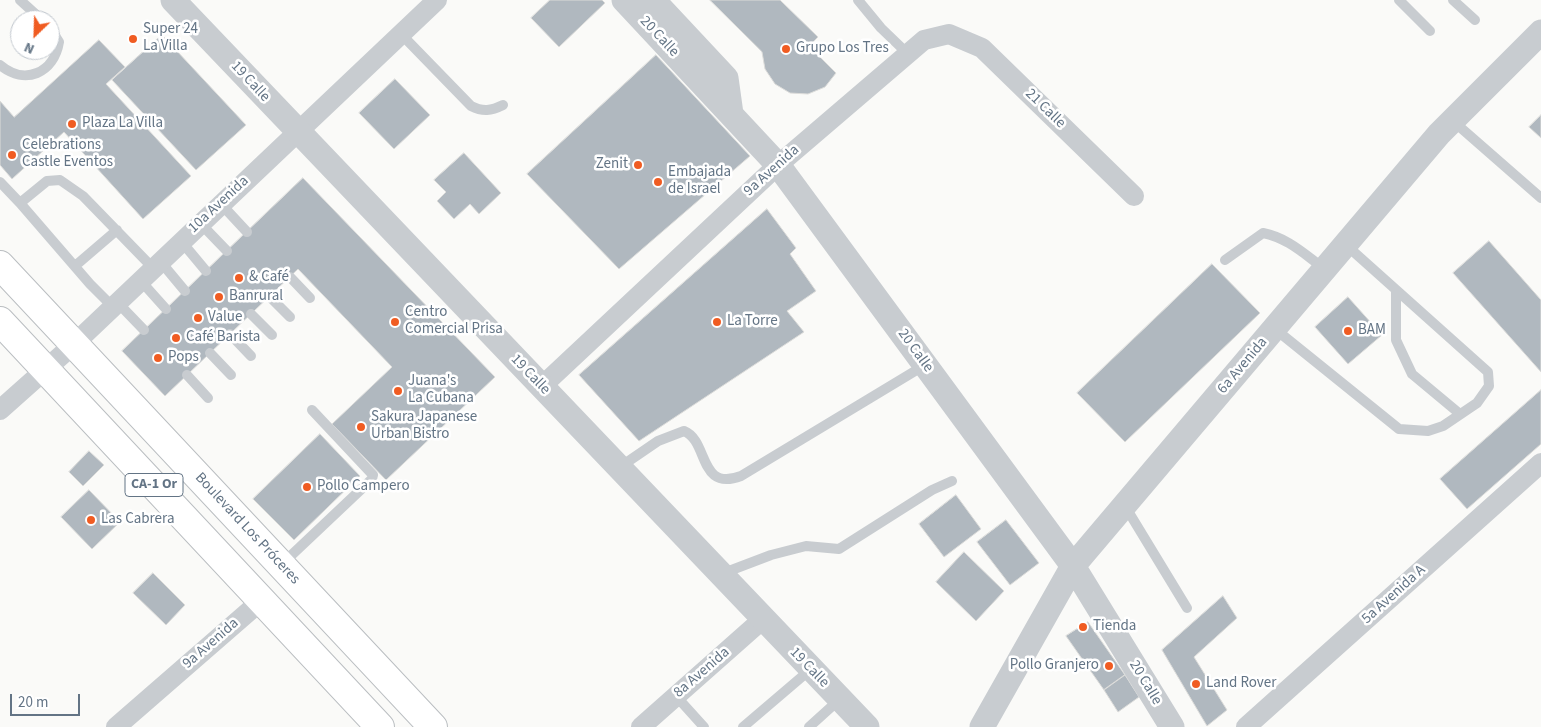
<!DOCTYPE html>
<html>
<head>
<meta charset="utf-8">
<style>
  body { margin:0 }
  #map { position:relative; width:1541px; height:727px; overflow:hidden; background:#fafaf8; font-family:"Source Sans 3",sans-serif }
  canvas { display:block }
  .north { position:absolute; left:10px; top:10px; width:50px; height:50px; box-sizing:border-box; background:#fff; border:1px solid #c1c7ce; border-radius:50%; rotate:204deg; font-size:14px; font-weight:700; line-height:20px; text-align:center; color:#637485 }
  .north::after { content:''; display:block; margin:auto; width:18px; height:22px; background:#f05c22; clip-path:polygon(50% 0,100% 100%,50% 72%,0 100%) }
  .scale { position:absolute; left:10px; top:694px; width:70px; height:22px; box-sizing:border-box; border:2px solid #637485; border-top:0; padding-left:6px; font-size:15px; line-height:18px; white-space:nowrap; color:#637485; -webkit-text-stroke:4px #fff; paint-order:stroke }
</style>
</head>
<body>
<div id="map">
<canvas width="1541" height="727"></canvas>
<div class="north">N</div>
<div class="scale">20 m</div>
</div>
<script>
const ctx = document.querySelector('canvas').getContext('2d');
ctx.lineJoin = 'round';
function fill(path, color) {
  ctx.fillStyle = color;
  ctx.fill(path, 'evenodd');
}
function trace(path, color, width, dash) {
  ctx.strokeStyle = color;
  ctx.lineWidth = width;
  ctx.lineCap = dash ? 'butt' : 'round';
  ctx.setLineDash(dash || []);
  ctx.stroke(path);
}
function label(font, color, halo, rows, align = 'center') {
  ctx.font = font + ' "Source Sans 3",sans-serif';
  ctx.lineWidth = 5;
  ctx.setLineDash([]);
  ctx.textBaseline = 'middle';
  ctx.strokeStyle = halo;
  ctx.fillStyle = color;
  for (const [text, x, y, turn = 0] of rows) {
    ctx.save();
    ctx.translate(x, y);
    ctx.rotate((+turn || 0) * Math.PI / 180);
    ctx.textAlign = isNaN(turn) ? turn : align;
    if (halo) ctx.strokeText(text, 0, 0);
    ctx.fillText(text, 0, 0);
    ctx.restore();
  }
}
const building = new Path2D(`
  M550 0H602L605 3 559 47 531 18Z
  M710 0H780L818 37 809 46 836 73 825 87 808 94 790 93 775 84 765 69 762 52Z
  M162 35 246 125 196 170 112 80Z
  M99 40 125 67 106 84 191 176 143 219 64 132 12 179 0 165V101L14 117Z
  M656 55 750 156 619 269 527 174Z
  M395 79 430 115 394 149 359 113Z
  M1541 115V138L1529 127Z
  M464 153 501 193 479 214 470 204 454 219 437 201 446 192 434 180Z
  M303 178 495 377 386 480 332 424 392 367 298 269 165 396 122 351Z
  M767 209 796 248 790 254 816 291 787 311 804 332 639 441 579 375Z
  M1489 241 1541 300V372L1453 273Z
  M1212 264 1260 313 1125 442 1077 393Z
  M1348 297 1382 335 1348 364 1315 327Z
  M1541 390V444L1467 509 1440 479Z
  M320 434 360 476 294 540 253 499Z
  M89 451 104 465 83 486 69 472Z
  M89 490 120 522 92 549 61 517Z
  M956 495 981 529 944 557 919 524Z
  M1006 520 1039 563 1010 585 977 542Z
  M964 552 1004 591 976 621 936 582Z
  M153 573 185 605 166 625 133 593Z
  M1223 596 1237 618 1194 657 1227 710 1207 726 1162 650Z
  M1088 622 1125 675 1104 690 1066 636Z
  M1125 675 1139 697 1118 712 1104 690Z`);
const service = new Path2D(`
  M20 0 42 20
  M858 0 881 28 908 54
  M1399 0 1430 31
  M1453 0 1475 20
  M401 34 471 106C483 112 491 111 503 105
  M0 65C25 86 54 73 59 42L50 28
  M1453 121 1541 198
  M0 182 20 203
  M221 204 247 232
  M200 223 227 251
  M181 241 206 271
  M1225 260 1263 233C1288 238 1304 254 1325 269
  M160 261 185 291
  M75 266 117 230
  M290 277 310 298
  M140 280 166 309
  M1396 290V340L1412 374 1460 414
  M269 296 290 317
  M117 302 144 330
  M113 307 90 284 20 203 47 181 60 180 83 196 153 268
  M251 314 272 335
  M1275 329 1399 429 1428 431 1443 426 1477 403 1489 386 1488 372 1346 245
  M230 334 251 356
  M210 353 231 375
  M187 375 208 398
  M620 467 658 441 684 431C709 441 698 492 741 476L925 365
  M1125 506 1187 608
  M281 565 372 479 373 475 312 410
  M721 574 771 555 806 546 839 549 932 490 952 481
  M676 696 704 727
  M743 727 811 669
  M809 727 840 699`);
const minor = new Path2D(`
  M541 387 778 165 924 40 949 34 982 48 1134 196
  M0 410 73 345 437 0
  M116 727 262 600
  M641 727 763 619
  M1246 727 1541 463`);
const tertiary = new Path2D(`
  M173 0 867 727
  M624 0 778 165 1073 566 1172 727
  M653 0 726 78 731 114
  M982 727 1073 566 1439 134 1541 32`);
const trunk = new Path2D(`
  M0 265 433 727
  M0 321 380 727`);
const markers = [
  [133,39,5,"#f05c22"],
  [786,49,5,"#f05c22"],
  [72,124,5,"#f05c22"],
  [12,155,5,"#f05c22"],
  [638,165,5,"#f05c22"],
  [658,182,5,"#f05c22"],
  [239,278,5,"#f05c22"],
  [219,297,5,"#f05c22"],
  [198,318,5,"#f05c22"],
  [395,322,5,"#f05c22"],
  [717,322,5,"#f05c22"],
  [1348,331,5,"#f05c22"],
  [176,338,5,"#f05c22"],
  [158,358,5,"#f05c22"],
  [398,391,5,"#f05c22"],
  [361,427,5,"#f05c22"],
  [307,487,5,"#f05c22"],
  [91,520,5,"#f05c22"],
  [1083,627,5,"#f05c22"],
  [1109,666,5,"#f05c22"],
  [1196,684,5,"#f05c22"]
];
const shields = [
  [154,485,58]
];
const shieldNames = [
  ["CA-1 Or",154,485]
];
const poiNames = [
  ["Super 24",143,30],
  ["La Villa",143,47],
  ["Grupo Los Tres",796,49],
  ["Plaza La Villa",82,124],
  ["Celebrations",22,146],
  ["Castle Eventos",22,163],
  ["Zenit",628,165,"right"],
  ["Embajada",668,173],
  ["de Israel",668,190],
  ["& Café",249,278],
  ["Banrural",229,297],
  ["Centro",405,313],
  ["Comercial Prisa",405,330],
  ["Value",208,318],
  ["La Torre",727,322],
  ["BAM",1358,331],
  ["Café Barista",186,338],
  ["Pops",168,358],
  ["Juana's",408,382],
  ["La Cubana",408,399],
  ["Sakura Japanese",371,418],
  ["Urban Bistro",371,435],
  ["Pollo Campero",317,487],
  ["Las Cabrera",101,520],
  ["Tienda",1093,627],
  ["Pollo Granjero",1099,666,"right"],
  ["Land Rover",1206,684]
];
const streetNames = [
  ["20 Calle",659,37,47],
  ["19 Calle",250,82,47],
  ["21 Calle",1045,109,44],
  ["9a Avenida",772,171,-42],
  ["10a Avenida",219,205,-43],
  ["20 Calle",915,351,54],
  ["6a Avenida",1243,366,-50],
  ["19 Calle",530,375,46],
  ["Boulevard Los Próceres",247,529,47],
  ["5a Avenida A",1394,595,-42],
  ["9a Avenida",211,644,-41],
  ["19 Calle",809,668,46],
  ["8a Avenida",702,673,-41],
  ["20 Calle",1145,683,59]
];
fill(building, '#b0b8bf');
trace(building, '#dcdcda', 1);
trace(trunk, '#babec1', 30);
trace(service, '#c8ccd0', 10);
trace(minor, '#c8ccd0', 20);
trace(tertiary, '#c8ccd0', 25);
trace(trunk, '#fff', 28);
for (const [x, y, r, color] of markers) {
  const dot = new Path2D();
  dot.arc(x, y, r, 0, 2 * Math.PI);
  ctx.fillStyle = color;
  ctx.fill(dot);
  trace(dot, '#fff', 2);
}
for (const [x, y, w] of shields) {
  const box = new Path2D();
  box.roundRect(x - w / 2, y - 11.5, w, 23, 4);
  ctx.fillStyle = '#fff';
  ctx.fill(box);
  trace(box, '#637485', 1);
}
label('bold 14px', '#637485', null, shieldNames);
label('15px', '#637485', '#fff', poiNames, 'left');
label('15px', '#637485', '#fff', streetNames);
</script>
</body>
</html>
